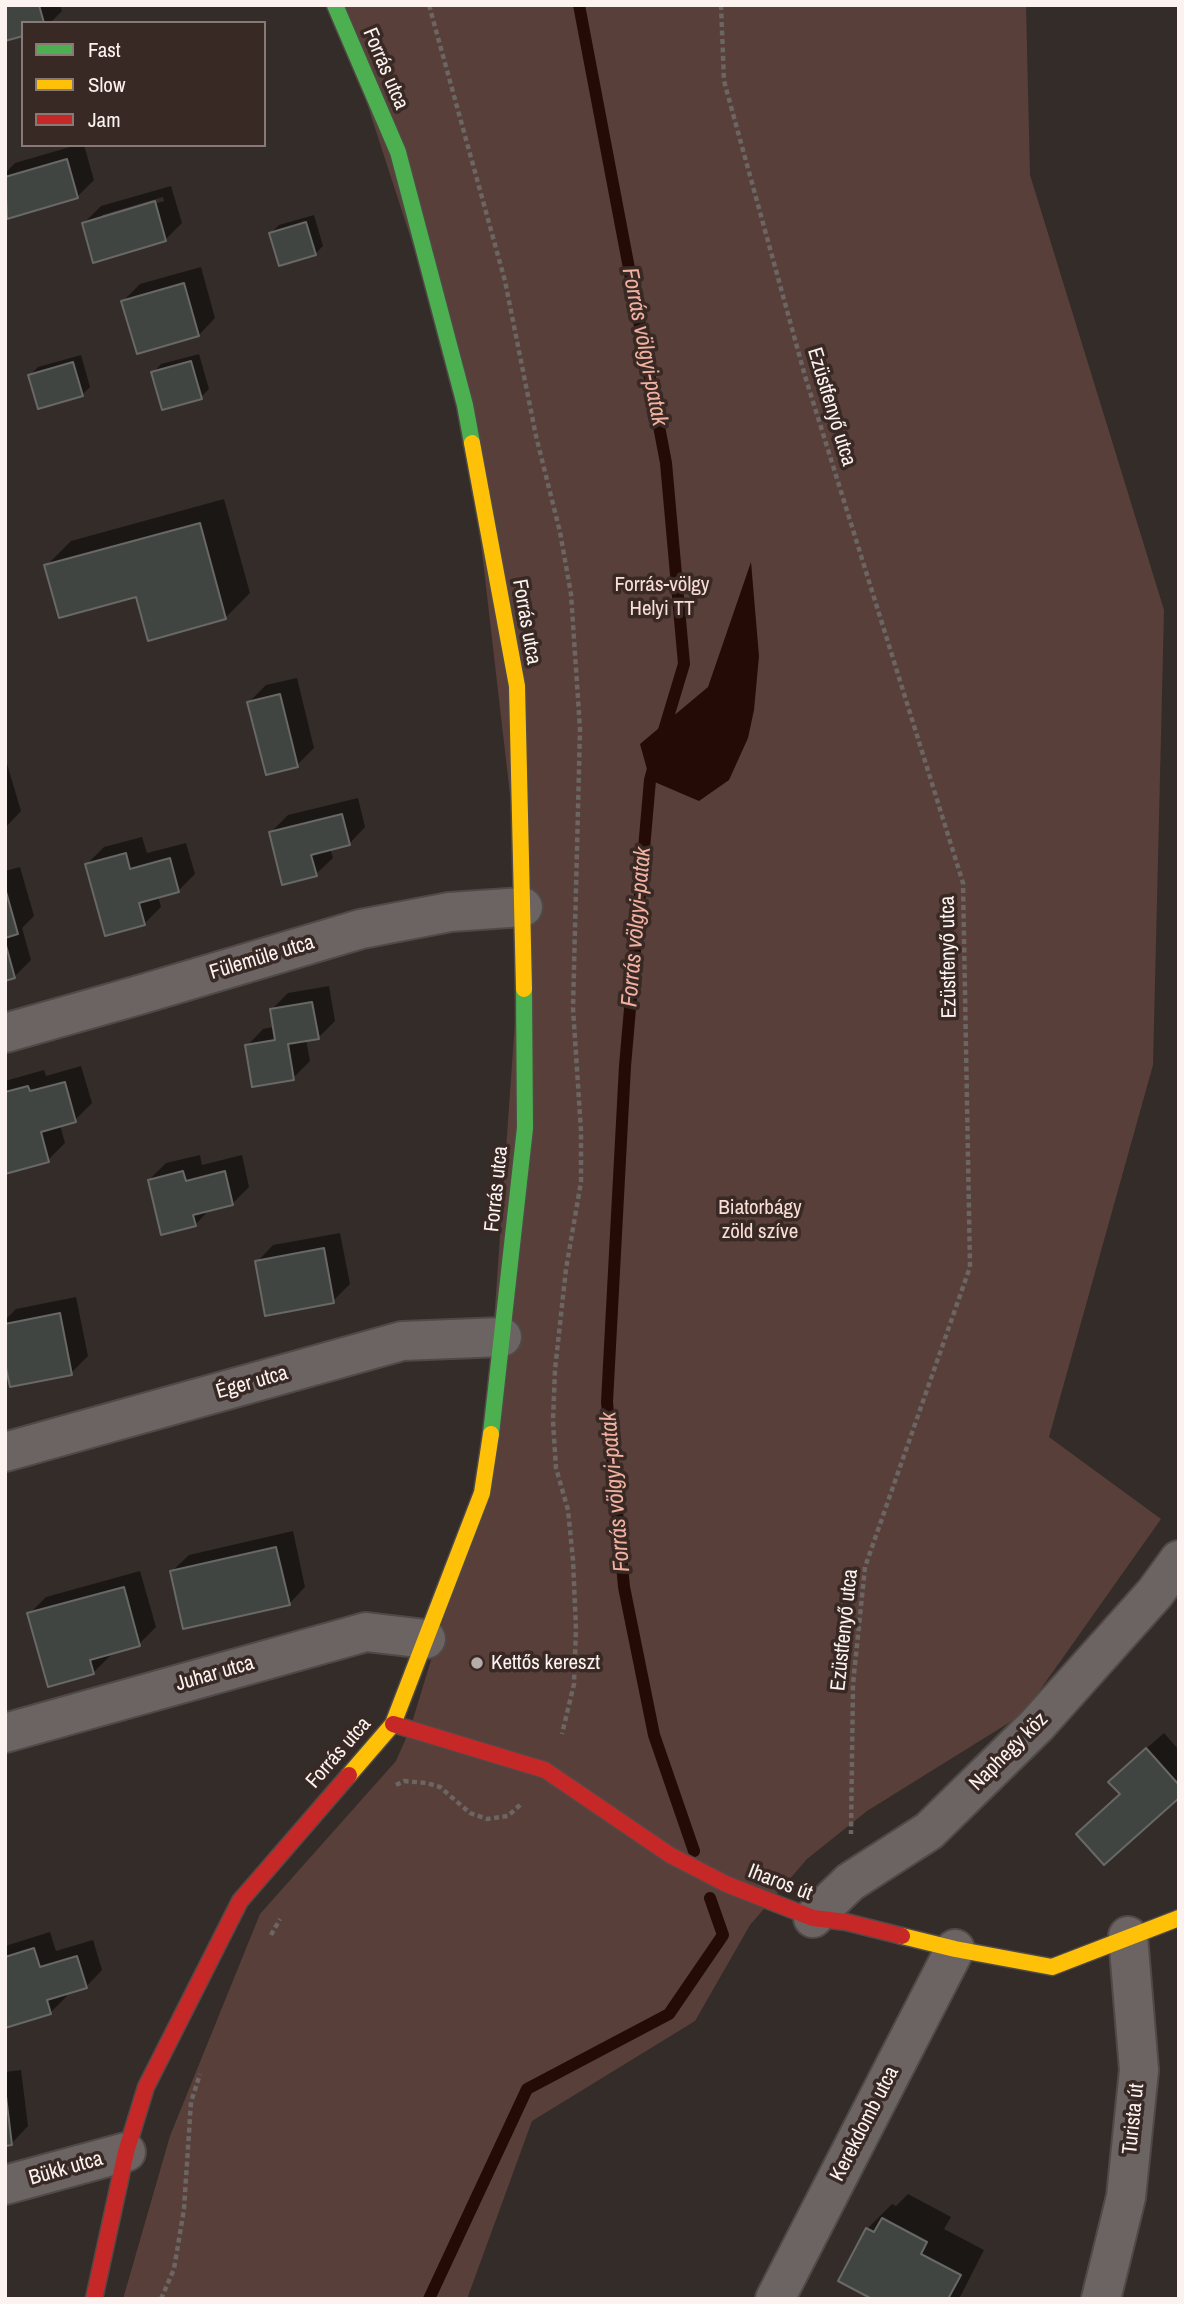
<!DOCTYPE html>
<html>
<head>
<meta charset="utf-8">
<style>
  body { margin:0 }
  #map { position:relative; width:1184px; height:2304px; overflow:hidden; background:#342c29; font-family:"Archivo Narrow",sans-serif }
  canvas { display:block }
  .frame { position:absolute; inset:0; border:7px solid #fcf2ef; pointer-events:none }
  .legend { position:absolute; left:21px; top:21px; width:245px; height:126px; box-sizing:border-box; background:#382925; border:2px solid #867976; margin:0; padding:9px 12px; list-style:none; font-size:21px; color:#fcf2ef }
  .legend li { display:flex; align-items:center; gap:14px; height:35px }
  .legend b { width:35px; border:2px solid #867976 }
</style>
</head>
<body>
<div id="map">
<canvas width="1184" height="2304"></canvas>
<div class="frame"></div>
<ul class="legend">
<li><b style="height:9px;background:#4caf50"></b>Fast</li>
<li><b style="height:9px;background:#ffc107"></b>Slow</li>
<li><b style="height:9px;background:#c62828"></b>Jam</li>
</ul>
</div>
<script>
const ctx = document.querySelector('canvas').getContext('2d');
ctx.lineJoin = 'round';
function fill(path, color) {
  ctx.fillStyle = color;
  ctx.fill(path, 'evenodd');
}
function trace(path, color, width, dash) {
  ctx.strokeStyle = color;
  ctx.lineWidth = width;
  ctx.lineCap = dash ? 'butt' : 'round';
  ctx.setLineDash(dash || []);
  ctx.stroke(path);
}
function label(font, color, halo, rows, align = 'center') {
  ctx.font = font + ' "Archivo Narrow",sans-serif';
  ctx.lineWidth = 7;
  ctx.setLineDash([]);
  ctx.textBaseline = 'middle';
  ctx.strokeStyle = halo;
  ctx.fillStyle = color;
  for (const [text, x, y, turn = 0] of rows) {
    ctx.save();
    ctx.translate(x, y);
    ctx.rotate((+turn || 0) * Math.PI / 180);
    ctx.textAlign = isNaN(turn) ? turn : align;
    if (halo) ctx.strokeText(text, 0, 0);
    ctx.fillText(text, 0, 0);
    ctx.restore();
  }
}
const green = new Path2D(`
  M335 5H1026L1030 175 1164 610 1153 1065 1049 1437 1161 1519 1023 1714 867 1811 807 1859 750 1925 695 2021 532 2121 467 2299H123L170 2136 260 1914 396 1761 410 1729 482 1493 523 907 465 405Z`);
const water = new Path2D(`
  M751 562 759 656 754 710 748 738 729 780 699 801 650 780 640 744 708 687Z`);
const shadow = new Path2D(`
  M5 5H60L62 11 50 23H23Z
  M77 145H84L94 180 77 197 8 217 5 207V173L15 163Z
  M171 186 182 223 165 240 84 223 101 206ZM163 197 164 201 102 219V215Z
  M314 215 323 246 315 254 271 233 279 225Z
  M201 267 215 318 199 335 123 301 140 284Z
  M199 354 209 389 201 397 153 373 161 364Z
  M81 355 90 387 82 395 30 375 38 367Z
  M224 499 250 593 225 618 137 595 46 566 71 541Z
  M297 678 314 748 297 765 249 702 266 685Z
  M5 757 21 811 5 828Z
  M358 798 365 827 349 844 330 848 333 858 316 874 271 832 288 815Z
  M142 837 147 853 186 843 195 874 178 891 158 896 161 907 144 924 87 864 104 847Z
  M20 867 34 916 22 928 31 960 14 977 5 979V871Z
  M329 986 335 1021 318 1038 306 1040 310 1061 293 1078 247 1046 263 1029 274 1027 271 1010 288 993Z
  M81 1066 92 1103 75 1120 60 1125 65 1143 48 1160 5 1172V1081L44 1070 46 1076Z
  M200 1155 202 1165 242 1155 249 1187 233 1203 210 1209 195 1225 149 1180 166 1163Z
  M340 1233 350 1284 333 1301 257 1262 273 1245Z
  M76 1297 88 1356 71 1373 5 1354V1320L16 1309Z
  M293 1531 305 1587 289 1604 172 1571 189 1555Z
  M140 1571 156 1627 139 1644 109 1653 110 1656 93 1673 29 1614 46 1597Z
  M1164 1733 1179 1750V1796L1122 1794 1127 1765Z
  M50 1932 56 1951 93 1940 102 1970 86 1987 66 1993 67 1996 50 2013 5 2026V1946Z
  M21 2070 28 2126 12 2143 5 2144V2072Z
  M908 2194 951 2217 944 2229 984 2250 959 2299H876L867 2229 892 2204 896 2206Z`);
const stream = new Path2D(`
  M579 5 666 463 684 664 662 737
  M654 765 650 780 625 1066 607 1402 624 1587 654 1735 694 1851
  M429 2299 527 2089 669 2014 723 1935 710 1898`);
const building = new Path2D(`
  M5 5H39L44 23H23V36L5 41Z
  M67 159 78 198 7 219 5 177Z
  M155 201 166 241 93 263 82 223Z
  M306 222 316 255 279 266 269 233Z
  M184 283 199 336 137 354 121 301Z
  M191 361 202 399 162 410 151 372Z
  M73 362 83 396 38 409 28 375Z
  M200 523 226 619 148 641 136 597 59 618 44 565Z
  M280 694 298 767 266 775 247 702Z
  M342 814 350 845 311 855 317 876 282 885 269 832Z
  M126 853 130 869 170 858 179 892 139 903 145 925 105 936 85 864Z
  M5 888 18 934 5 938Z
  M5 942 15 978 5 981Z
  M312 1002 319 1039 288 1044 294 1080 252 1087 245 1045 275 1040 270 1009Z
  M65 1082 76 1122 41 1132 49 1162 5 1174V1092L28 1086 30 1091Z
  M183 1171 186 1181 225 1171 233 1205 193 1215 196 1226 161 1235 148 1180Z
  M324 1248 334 1303 265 1316 255 1261Z
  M60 1313 72 1375 10 1387 5 1363V1324Z
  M276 1547 290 1605 183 1629 170 1571Z
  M124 1587 140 1646 90 1660 94 1674 48 1687 27 1613Z
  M1146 1748 1179 1785V1798L1104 1865 1076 1834 1120 1794 1108 1782Z
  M34 1948 40 1967 77 1956 87 1988 47 2000 51 2014 5 2028V1957Z
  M5 2088 12 2145 5 2146Z
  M882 2218 927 2242 921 2254 961 2275 948 2299H872L838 2281 866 2228 874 2232Z`);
const path = new Path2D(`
  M429 5 505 281 536 436 560 532 571 594 580 729 573 1008 581 1131V1182L566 1269 555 1370 553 1421 556 1468 568 1510 573 1560 576 1629 574 1684 562 1734
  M721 5 724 81 805 376 963 883 970 1267 865 1567 853 1684 851 1834
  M396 1785 404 1781 427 1783 440 1787 470 1813 487 1819 508 1816 521 1804
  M271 1935 280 1919
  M161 2299 174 2269 184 2209 191 2102 200 2074`);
const street = new Path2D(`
  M5 1033 139 995 361 929 450 912 523 907
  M5 1452 402 1341 502 1337
  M5 1733 366 1632 426 1639
  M813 1918 850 1882 929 1831 1037 1725 1155 1593 1179 1560
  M5 2185 126 2152
  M775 2299 955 1949
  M1101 2299 1126 2197 1139 2070 1128 1936`);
const fast = new Path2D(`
  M335 5 398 152 465 405 472 443
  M491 1434 525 1128 524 989`);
const slow = new Path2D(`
  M472 443 517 686 524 989
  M349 1775 393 1724 482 1493 491 1434
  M902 1936 955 1949 1052 1967 1179 1918`);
const jam = new Path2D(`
  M393 1724 545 1770 670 1855 726 1884 813 1918 846 1922 902 1936
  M94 2299 126 2152 146 2087 240 1901 349 1775`);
const markers = [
  [477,1663,7,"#b6adaa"]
];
const streetNames = [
  ["Forrás utca",385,69,67],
  ["Ezüstfenyő utca",831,407,73],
  ["Forrás utca",526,622,80],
  ["Ezüstfenyő utca",949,957,-91],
  ["Fülemüle utca",262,958,-17],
  ["Forrás utca",497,1189,-84],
  ["Éger utca",252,1383,-16],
  ["Ezüstfenyő utca",845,1630,-84],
  ["Juhar utca",215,1674,-16],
  ["Naphegy köz",1009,1752,-45],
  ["Forrás utca",339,1753,-49],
  ["Iharos út",780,1883,21],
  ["Turista út",1134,2119,-84],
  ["Kerekdomb utca",865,2124,-63],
  ["Bükk utca",66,2169,-16]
];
const parkNames = [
  ["Forrás-völgy",662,585],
  ["Helyi TT",662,609],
  ["Biatorbágy",760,1208],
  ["zöld szíve",760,1232]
];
const poiNames = [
  ["Kettős kereszt",491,1663]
];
const waterNames = [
  ["Forrás völgyi-patak",644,347,79],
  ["Forrás völgyi-patak",637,927,-85],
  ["Forrás völgyi-patak",616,1492,-95]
];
fill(green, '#593f39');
fill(water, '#250b06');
fill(shadow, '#0007');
trace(stream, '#250b06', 12);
fill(building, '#414541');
trace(building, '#686866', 2);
trace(street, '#504947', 42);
trace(fast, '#504947', 19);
trace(slow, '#504947', 19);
trace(jam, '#504947', 19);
trace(path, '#6b6564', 4.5, [5, 3.5]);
trace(street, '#6b6462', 38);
trace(fast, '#4caf50', 16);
trace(slow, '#ffc107', 16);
trace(jam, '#c62828', 16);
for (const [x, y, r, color] of markers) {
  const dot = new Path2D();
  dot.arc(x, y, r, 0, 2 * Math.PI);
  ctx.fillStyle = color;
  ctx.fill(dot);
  trace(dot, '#382925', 2.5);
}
label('21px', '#fcf2ef', '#382925', streetNames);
label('21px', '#f9ddd6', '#382925', parkNames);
label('21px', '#fcf2ef', '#382925', poiNames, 'left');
label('italic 23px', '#f2b1a0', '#382925', waterNames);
</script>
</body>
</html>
